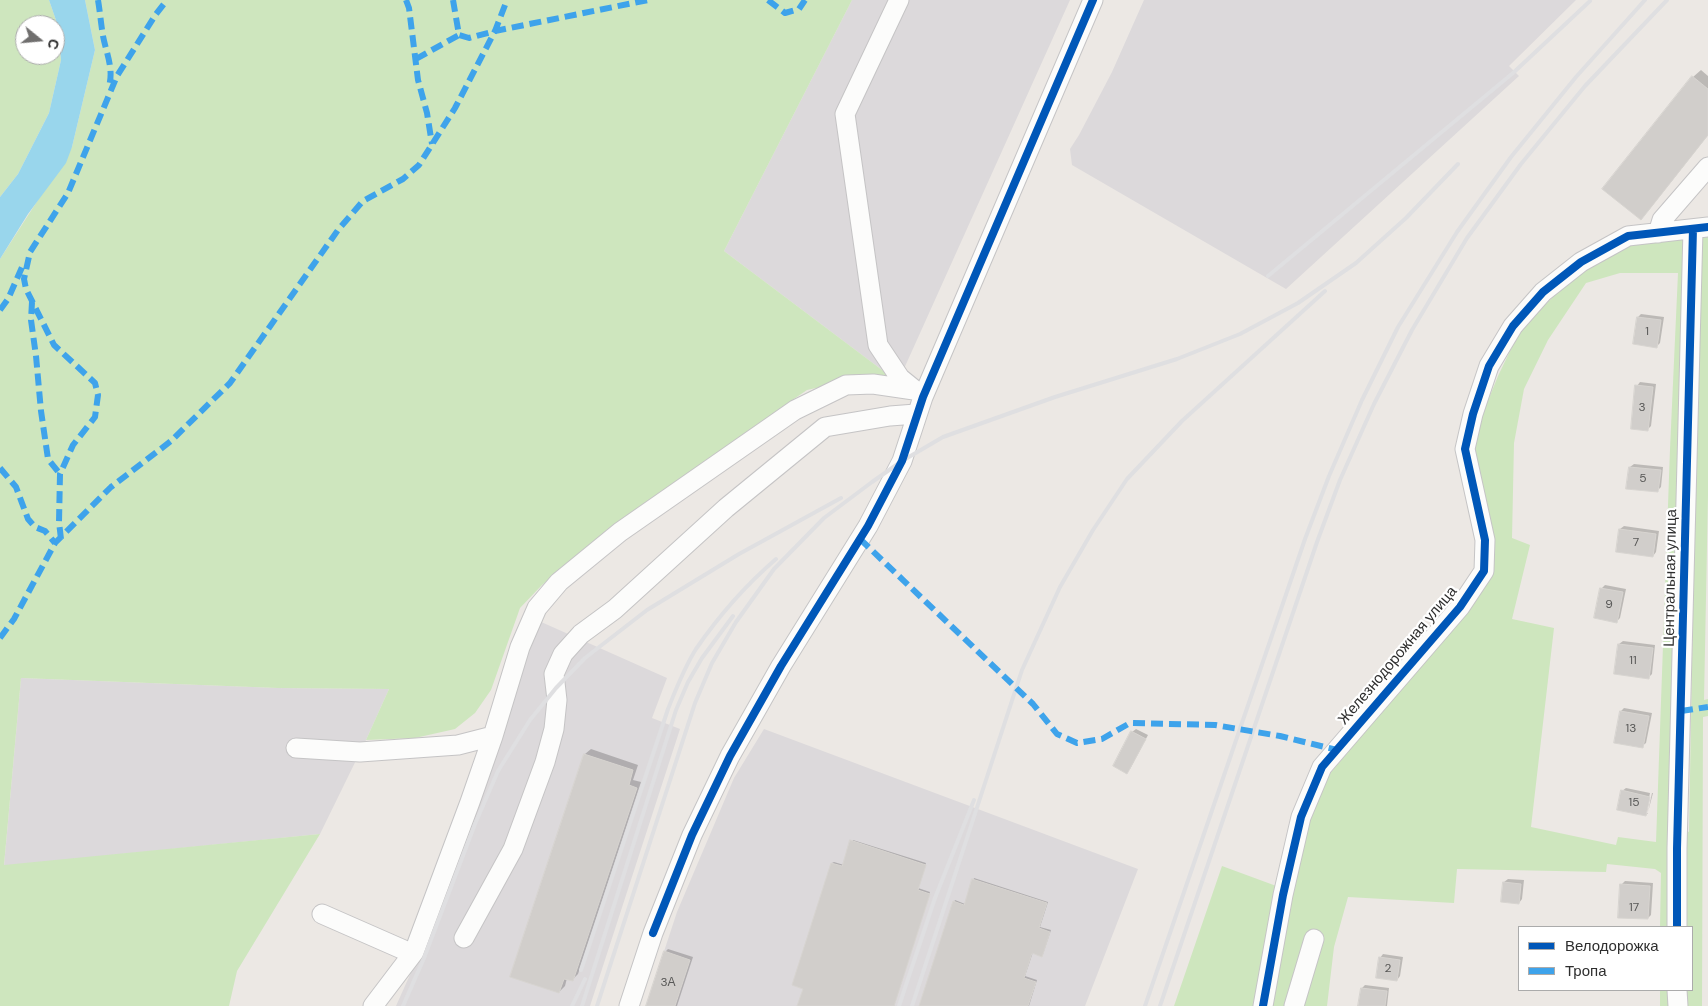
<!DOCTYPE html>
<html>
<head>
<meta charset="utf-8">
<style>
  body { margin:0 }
  #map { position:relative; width:1708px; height:1006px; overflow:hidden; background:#ece8e4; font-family:"DM Sans",sans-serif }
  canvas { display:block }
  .legend { position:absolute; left:1518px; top:926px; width:175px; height:65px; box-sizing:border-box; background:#fff; border:1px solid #ababab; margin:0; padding:6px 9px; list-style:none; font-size:15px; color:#2e2e2e }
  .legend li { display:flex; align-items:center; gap:10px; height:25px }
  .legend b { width:25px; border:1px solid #ababab }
  .north { position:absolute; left:15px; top:15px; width:50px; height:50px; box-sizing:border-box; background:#fff; border:1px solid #ababab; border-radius:50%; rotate:107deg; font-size:14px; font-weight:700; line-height:20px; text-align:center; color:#2e2e2e }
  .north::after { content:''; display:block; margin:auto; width:18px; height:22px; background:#706f6e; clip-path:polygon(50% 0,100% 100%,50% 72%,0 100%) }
</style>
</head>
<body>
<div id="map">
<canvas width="1708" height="1006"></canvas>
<ul class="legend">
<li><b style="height:6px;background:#0057b8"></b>Велодорожка</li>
<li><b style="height:6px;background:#3ea3eb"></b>Тропа</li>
</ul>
<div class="north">С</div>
</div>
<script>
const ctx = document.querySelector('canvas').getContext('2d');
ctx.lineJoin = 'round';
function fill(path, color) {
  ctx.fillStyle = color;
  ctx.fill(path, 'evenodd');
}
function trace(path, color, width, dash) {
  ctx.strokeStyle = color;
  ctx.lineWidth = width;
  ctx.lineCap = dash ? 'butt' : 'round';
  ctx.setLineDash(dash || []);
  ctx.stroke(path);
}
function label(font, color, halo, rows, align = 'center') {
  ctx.font = font + ' "DM Sans",sans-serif';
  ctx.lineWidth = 4.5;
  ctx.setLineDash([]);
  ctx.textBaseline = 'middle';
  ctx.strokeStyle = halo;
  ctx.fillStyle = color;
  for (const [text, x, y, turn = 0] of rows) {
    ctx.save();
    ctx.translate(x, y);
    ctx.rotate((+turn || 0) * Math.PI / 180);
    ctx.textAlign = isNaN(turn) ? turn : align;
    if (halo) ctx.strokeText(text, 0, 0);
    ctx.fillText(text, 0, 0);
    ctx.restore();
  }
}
const industrial = new Path2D(`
  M852 0H1070L898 382 724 251Z
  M1144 0H1576L1509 66 1519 76 1286 289 1072 165 1070 149 1079 135 1112 72Z
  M539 621 667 678 652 718 680 729 590 1006H396L438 912Z
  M21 678 278 688 389 689 366 740 320 834 4 866Z
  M764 729 1138 869 1085 1006H646L677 912 734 778Z`);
const green = new Path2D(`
  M0 0H49L58 26 61 60 49 113 18 174 0 197ZM25 25H55V55H25Z
  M85 0H852L724 251 898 382 838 383 807 390 788 403 573 560 542 585 520 608 491 690 475 713 455 729 415 738 366 740 389 689 278 688 21 678 4 865 320 834 237 971 229 1006H0V259L72 147 95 50Z
  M1708 237V495L1704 700 1708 699V716L1703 717 1702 1006H1684V990H1692V927H1683L1687 831 1689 832 1699 273 1703 238Z
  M1684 238 1671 927H1660L1661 873 1655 869 1607 864 1606 872 1457 869 1454 903 1348 897 1334 947 1327 1006H1268L1304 823 1327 777 1469 609 1489 572 1472 440 1498 376 1520 330 1584 266 1628 241ZM1620 273H1678L1670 449 1656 842 1618 837 1616 845 1531 827 1554 628 1512 619 1530 545 1512 538 1514 443 1524 389 1548 340 1586 283Z
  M1222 866 1279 887 1255 1006H1174Z
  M1660 990H1670V1006H1660Z`);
const water = new Path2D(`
  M49 0H85L95 50 72 147 66 163 28 214 0 259V197L18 174 49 113 61 60 58 26Z`);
const shadow = new Path2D(`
  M1701 70 1708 76V135L1648 211 1693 77Z
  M1641 314 1664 317 1660 343 1656 347 1638 317Z
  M1640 382 1656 384 1651 426 1647 430 1637 386Z
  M1634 464 1663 467 1661 487 1657 491 1630 467Z
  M1624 526 1659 531 1656 552 1653 556 1620 529Z
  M1605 585 1626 589 1620 618 1617 621 1601 589Z
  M1623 641 1655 645 1652 674 1648 678 1619 644Z
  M1624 708 1652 713 1646 743 1642 746 1621 711Z
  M1136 729 1148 735 1130 769 1127 772 1132 732Z
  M591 749 638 765 633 780 641 782 578 974 572 980 567 978 565 986 559 992 585 754Z
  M1626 788 1650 793 1646 813H1648L1646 815 1622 791Z
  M1652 793H1653L1648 812Z
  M853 840 926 863 918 888 930 892 894 1006H799L804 988 832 863 834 862 844 865Z
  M974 878 1048 902 1040 927 1051 930 1043 954 1042 955 1033 952 1025 976 1037 980 1029 1006H920L954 902 955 900 965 904Z
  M1508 879 1524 880 1522 899 1519 903 1504 882Z
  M1625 881 1653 883 1651 915 1648 918 1621 885Z
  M668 949 693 957 677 1006H647L665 952Z
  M1383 954 1403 957 1400 976 1397 980 1380 958Z
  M1365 985 1389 988 1387 1006H1359L1362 988Z`);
const building = new Path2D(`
  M1692 76 1708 89V135L1641 220 1602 189Z
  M1637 317 1661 320 1657 348 1633 344Z
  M1635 385 1653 387 1648 431 1631 429Z
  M1629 467 1661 470 1658 492 1626 489Z
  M1619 529 1656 534 1653 557 1616 552Z
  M1600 588 1623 592 1617 623 1594 618Z
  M1618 644 1653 648 1649 679 1614 674Z
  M1620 711 1649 716 1643 748 1614 743Z
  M1131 731 1146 739 1127 774 1113 766Z
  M584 754 633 770 629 785 637 788 573 981 564 979 559 993 510 977Z
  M1621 790 1650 797 1646 816 1617 810Z
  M850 840 926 865 918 890 930 894 894 1006H797L803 989 792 985 831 863 842 866Z
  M972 879 1047 903 1039 928 1050 932 1042 957 1032 953 1024 978 1036 982 1028 1006H919L953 901 964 905Z
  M1503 882 1521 884 1519 904 1501 902Z
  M1620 884 1650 886 1648 919 1618 918Z
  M664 951 690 960 675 1006H646Z
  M1379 957 1400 960 1397 981 1376 978Z
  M1361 988 1387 991 1385 1006H1358Z`);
const minor = new Path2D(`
  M899 0 845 114 878 345 900 378 916 391
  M1658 233 1662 220 1708 167
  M296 748 360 752 458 745 493 736
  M322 914 404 950 414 952
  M1677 927V848L1693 229
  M464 938 513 849 545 762 554 729 557 700 554 674 563 654 581 634 615 609 726 508 825 427 890 416 916 414
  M1677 990 1678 1006
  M373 1006 414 952 470 802 493 736 520 647 537 608 559 582 620 532 795 410 846 385 873 384 914 390
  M629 1006 653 933 692 835 730 756 781 666 868 526 902 461 923 397 1093 0
  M1263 1006 1283 895 1301 817 1322 767 1460 607 1484 571 1485 540 1465 449 1473 414 1489 366 1513 326 1543 292 1581 262 1628 236 1708 227
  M1294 1006 1314 939`);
const rail = new Path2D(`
  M1268 276 1513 73 1590 1
  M581 970 668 709C676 689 684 668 696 649 718 617 746 585 776 559
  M403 1006 424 958 475 824 498 771 530 720 556 688 585 658 647 610 739 554 841 498
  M572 1006 585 979
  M582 1006 676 710 688 682 702 658 733 616
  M597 1006 695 703 712 663 736 622 774 569 824 518 872 482 902 461 943 437 1055 397 1177 359 1240 334 1298 303 1356 263 1406 218 1458 164
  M899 1006 935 898 974 800
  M912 1006 1022 670 1060 587 1093 530 1127 479 1182 421 1325 291
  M1145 1006 1305 539 1329 476 1362 400 1398 327 1457 232 1511 157 1576 77 1645 0
  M1160 1006 1317 542 1340 480 1374 404 1412 330 1467 238 1521 164 1585 86 1667 0`);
const quiet = new Path2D(`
  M98 0C100 12 101 24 103 36 106 52 114 69 109 86
  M406 0 409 8 418 80 427 113 432 144
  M453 0 459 35 469 38 495 31 648 0
  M768 0 785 13 799 9 805 0
  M416 59 459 35
  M32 302 31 320 36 356 41 411 48 459 60 474
  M0 310 8 299 23 265
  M0 468 16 487 28 519 35 527 45 531 55 543
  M61 539 59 522 60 474 73 445 95 417 98 395 95 383 54 345 26 289 24 279 30 252 68 193 117 76 156 14 167 0
  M860 539 1033 704 1057 734 1077 743 1102 739 1130 723 1215 725 1280 736 1337 750
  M0 638 14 619 55 543 111 487 171 441 230 383 338 230 363 201 403 179 419 165 455 108 495 31 507 0
  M1681 711 1708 707`);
const cycleway = new Path2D(`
  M1677 927V848L1693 229
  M653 933 692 835 730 756 781 666 868 526 902 461 923 397 1093 0
  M1263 1006 1283 895 1301 817 1322 767 1460 607 1484 571 1485 540 1465 449 1473 414 1489 366 1513 326 1543 292 1581 262 1628 236 1708 227`);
const numberNames = [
  ["1",1647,332],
  ["3",1642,408],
  ["5",1643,479],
  ["7",1636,543],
  ["9",1609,605],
  ["11",1633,661],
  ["13",1631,729],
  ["15",1634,803],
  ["17",1634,908],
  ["2",1388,969],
  ["3А",668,983]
];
const streetNames = [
  ["Центральная улица",1671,578,-89],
  ["Железнодорожная улица",1398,656,-50]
];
fill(industrial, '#dcd9db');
fill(green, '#cee6be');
fill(water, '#99d6ec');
fill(shadow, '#0003');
fill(building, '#d1cecb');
trace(building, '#d7d4d0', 1);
trace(minor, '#c5c4c5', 21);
trace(minor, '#fcfcfb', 19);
trace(rail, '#dfdfe1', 4);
trace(quiet, '#3ea3eb', 6, [12, 6]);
trace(cycleway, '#0057b8', 8);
label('12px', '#585857', null, numberNames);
label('15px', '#2e2e2e', '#fff', streetNames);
</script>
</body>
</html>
